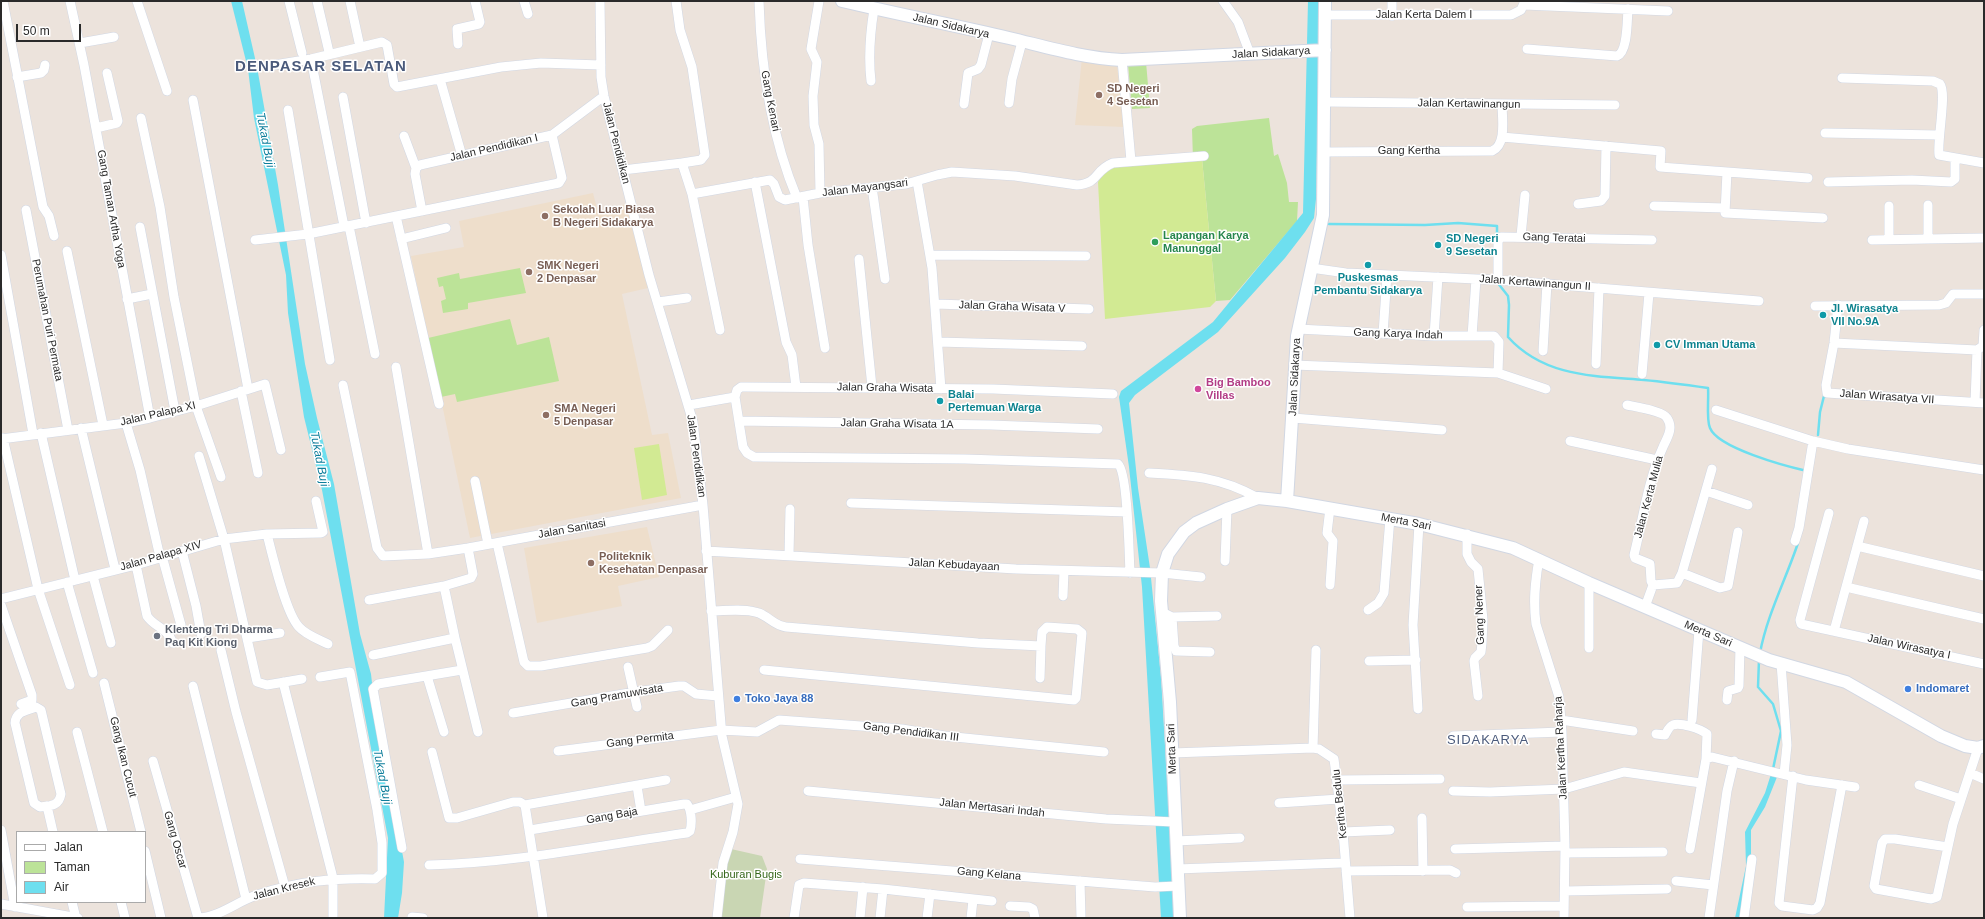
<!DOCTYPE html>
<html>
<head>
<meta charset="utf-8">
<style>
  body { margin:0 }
  #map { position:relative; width:1985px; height:919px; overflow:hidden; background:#ece3dc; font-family:Helvetica,sans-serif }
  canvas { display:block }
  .frame { position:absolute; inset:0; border:2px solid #2a2a2a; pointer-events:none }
  .legend { position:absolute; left:16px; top:831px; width:130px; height:72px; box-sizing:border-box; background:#fff; border:1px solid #aaa; margin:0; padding:5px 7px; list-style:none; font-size:12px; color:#2a2a2a }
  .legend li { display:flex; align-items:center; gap:8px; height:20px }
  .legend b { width:20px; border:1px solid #aaa }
  .scale { position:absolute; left:16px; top:24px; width:65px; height:18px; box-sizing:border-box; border:2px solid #2a2a2a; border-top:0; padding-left:5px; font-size:12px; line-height:14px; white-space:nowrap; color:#2a2a2a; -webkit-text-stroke:3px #fff; paint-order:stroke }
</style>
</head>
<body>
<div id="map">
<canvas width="1985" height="919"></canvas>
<div class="frame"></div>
<ul class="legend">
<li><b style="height:5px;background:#fff"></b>Jalan</li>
<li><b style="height:11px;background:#bce398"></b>Taman</li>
<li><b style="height:11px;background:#6edfef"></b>Air</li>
</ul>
<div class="scale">50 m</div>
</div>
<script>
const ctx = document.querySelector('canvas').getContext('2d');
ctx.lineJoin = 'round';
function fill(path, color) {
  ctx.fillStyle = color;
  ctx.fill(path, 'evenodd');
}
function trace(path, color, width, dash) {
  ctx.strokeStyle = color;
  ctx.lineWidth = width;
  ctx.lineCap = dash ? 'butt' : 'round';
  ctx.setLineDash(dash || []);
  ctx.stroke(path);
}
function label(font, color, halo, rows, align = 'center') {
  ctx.font = font + ' Helvetica,sans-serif';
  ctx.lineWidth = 3;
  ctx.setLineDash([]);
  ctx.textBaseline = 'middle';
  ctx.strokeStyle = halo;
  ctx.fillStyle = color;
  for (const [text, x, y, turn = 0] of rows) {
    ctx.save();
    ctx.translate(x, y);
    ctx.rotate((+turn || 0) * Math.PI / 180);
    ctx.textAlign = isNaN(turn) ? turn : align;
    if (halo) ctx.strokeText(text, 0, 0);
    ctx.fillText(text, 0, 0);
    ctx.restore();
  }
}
const education = new Path2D(`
  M1082 58 1117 65 1124 127 1075 125Z
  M593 193 598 212 626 204 648 288 622 294 652 435 668 433 681 498 470 538 411 256 464 247 459 221Z
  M647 527 659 577 618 586 622 606 537 623 524 548Z`);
const green = new Path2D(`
  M1146 62 1150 108 1132 109 1128 64Z
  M1269 118 1274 156 1278 154 1287 183 1289 202H1298L1297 221 1230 300 1216 301 1202 159H1193L1192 129 1197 126Z
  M520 268 526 293 468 303V309L443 313 441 301 446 299 443 286 439 287 437 278 459 273 460 279Z
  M510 319 517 345 549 337 559 381 457 402 455 394 441 397 428 338Z`);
const cemetery = new Path2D(`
  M731 849 762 856 767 869 760 918H721L726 867Z`);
const pitch = new Path2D(`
  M1202 159 1216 301 1210 307 1105 319 1098 182 1105 168Z
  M659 444 667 495 642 500 634 448Z`);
const water = new Path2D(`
  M231 1H242L257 67 278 185 305 364 317 418 334 484 360 634 371 674 374 701 404 862 402 893 398 918H384L388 838 322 490 304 417 288 313 286 275 254 118 248 69Z
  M1308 1H1320L1316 199 1314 218 1305 232 1285 258 1218 332 1135 395 1129 403 1138 488 1150 568 1161 677 1175 918H1161L1142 587 1129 467 1119 397 1121 391 1213 322 1303 213Z
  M1771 774 1777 777 1765 807 1751 830V864L1741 918H1735L1746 866 1745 832 1765 793Z`);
const stream = new Path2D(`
  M1329 224 1425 225 1458 223 1497 226V237
  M1497 282 1508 296 1509 305 1508 337C1544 377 1594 376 1644 380 1665 382 1687 385 1708 388 1709 399 1706 419 1710 428 1718 448 1785 466 1807 471
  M1818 435 1820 412 1824 396H1826
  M1760 653C1767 615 1786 579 1798 543
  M1759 660 1758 687 1773 704 1781 731 1773 769`);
const minor = new Path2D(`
  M3 1 43 207 49 216 54 236
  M70 1 84 65 150 418
  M137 1 167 91
  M289 1 302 53
  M317 1 329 52
  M350 1 360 47
  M524 1 528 14
  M600 1 601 77 604 96 649 275 693 422 703 505 722 736 738 804 733 832 723 863 717 918
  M676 1 680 30 692 67 705 155 701 160 682 163
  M759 1C761 68 771 136 797 198
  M819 1 811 49 817 62 813 96 814 125 819 144 820 193
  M1223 1 1238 22 1250 54
  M1392 1V16
  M1524 5 1668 11
  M1325 15H1511L1521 10 1525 1
  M80 43 114 37
  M458 44 457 29 479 24 480 22 475 1
  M1527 49 1617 56C1628 52 1627 20 1628 9
  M311 59 344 226
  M1122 60 1131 161
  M268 66 311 59 382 42 387 45 394 84 397 87 501 67 541 63 601 65
  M17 77 41 73 44 70 45 65
  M1842 78 1933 81 1940 84C1947 93 1937 140 1939 155L1984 163
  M440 79 462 156
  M871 81C868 56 870 34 874 9
  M343 97 366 223
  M193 100 248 389
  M1324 102 1615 105
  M1009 103 1012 79 1022 42
  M964 104 968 73 978 69 981 65 989 34
  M288 110 330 360
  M141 118 160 207 174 297 196 406 221 477
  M96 128 117 123 118 121 107 73
  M1825 133 1939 135
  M404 136 416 168
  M1502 137 1661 151 1660 167 1808 178
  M1324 152 1492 151C1507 145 1502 117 1502 104
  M623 170 682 163 692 194 770 180 774 184 779 197 785 200 820 193 906 184 937 175 952 172 1015 176 1077 185C1100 183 1093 171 1113 163L1204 156
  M1727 172 1725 213 1823 218
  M917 181 932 268 941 389
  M755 182 786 342 792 355 796 387
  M1828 182 1912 180 1951 182 1955 179V159
  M872 187 885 279
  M692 194 720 330
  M803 197 808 245 825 348
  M1578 204 1601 201 1605 196 1606 146
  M1928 205V239
  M1654 206 1725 208
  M1889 206V239
  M26 210 68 430
  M422 211 415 174 416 168 420 165 552 135 604 96
  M396 216 439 404
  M349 226 375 354
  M140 227 175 411
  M1521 236 1525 195
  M401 239 446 228
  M255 240 308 234 559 183 562 178 552 135
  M1872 240 1984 238
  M67 251 103 425
  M1 255 33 434
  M930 255 1086 256
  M859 259 872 387
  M1311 268 1346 273 1498 280 1759 301
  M1498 280V241L1501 237 1652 240
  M127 299 152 294
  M658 302 687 298
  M935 304 1089 309
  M1838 305 1834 343 1826 385 1827 393 1984 403
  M1815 306 1939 305 1946 303 1953 294H1984
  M1298 329 1434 336H1494L1499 342 1498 373
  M1383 334 1387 275
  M1434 336 1438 277
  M1472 336 1476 279
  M938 342 1082 346
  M1834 343 1977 350 1983 346 1984 330
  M1543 351 1547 283
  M1596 364 1599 288
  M1294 365 1498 373 1546 389
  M396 367 428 554
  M1642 374 1649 293
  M343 385 377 548 383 556 428 554 468 548 703 505
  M241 391 258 473
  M1113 394 993 389 746 387H741L737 390 735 397 743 447 747 453 754 457 965 459 1118 464C1128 473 1129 555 1130 573
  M1975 402 1977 350
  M689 405 735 397
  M1627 405C1636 407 1663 411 1667 418 1674 428 1667 438 1663 447 1648 480 1643 519 1634 555L1635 558 1650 564 1651 581 1653 585
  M1716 410 1813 441 1848 449 1984 470
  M1293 418 1442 430
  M739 421 991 425 1098 429
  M126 423 140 470 160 557
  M81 428 115 569
  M41 433 75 580
  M3 438 38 589 70 685
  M1 439 126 423 150 418 196 406 265 384 281 450
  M1570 441 1657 460
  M199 456 224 539 267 534 321 533 323 532 316 501
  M1149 473C1190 475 1221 477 1258 498
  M475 481 488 544
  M1706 491 1748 505
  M851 503 1127 512
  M1829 513 1800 620 1801 624 1984 664
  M267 534C272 554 286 614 299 627 306 635 318 639 328 644
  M1467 534V554L1471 562 1478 569 1483 620 1482 643 1481 652 1475 658 1474 661 1478 696
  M1795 541 1799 528 1813 441
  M497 543 524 662 528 666H541L647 648 652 646 668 630
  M1857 546 1984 576
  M182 551 196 606 201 634
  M706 551 1016 569 1162 573 1201 577
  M789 555 790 509
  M162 556 181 625
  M1539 559C1535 582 1533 601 1536 624L1559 697 1562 732 1565 846 1564 918
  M1225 561 1227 509
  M136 565 147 616C155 628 166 626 173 643
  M1682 573 1720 588 1728 586 1738 532
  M93 576 111 643
  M67 582 93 673
  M1589 583V648
  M1330 585 1333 541 1327 533 1330 508
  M444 586 455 638 478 732
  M1846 587 1984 619
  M1063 596 1064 571
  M1 599 136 565 224 539 257 682 267 685 302 679
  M369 600 444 586 471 578 473 574 468 548
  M1 605 32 695V700L21 704
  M1645 607 1653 585 1677 583 1682 573 1712 469
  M1368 610 1378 603 1384 593 1390 518
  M711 611C725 611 745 608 759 613 769 617 775 626 786 627L978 643 1041 646 1040 678
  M1166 614 1172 617 1217 616
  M1172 617 1174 646 1176 651 1210 652
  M1834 631 1864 521
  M248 638 280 633
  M221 650 236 712 285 887
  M373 655 455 638
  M1369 661 1416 660
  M1781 663 1787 745 1784 774
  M628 667 637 707
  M764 670 1074 700 1076 698 1082 633 1077 629 1047 627 1042 632 1041 646
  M427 676 444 732
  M283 682 333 878V918
  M104 683 141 832
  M193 686 246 899
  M1727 700 1728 691 1738 688 1739 686 1740 647
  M36 707 41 710 61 794C59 806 51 806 40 807L34 803 15 723C16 711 26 711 36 707Z
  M1418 709 1413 625 1419 524
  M513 713 635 692 679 686H684L696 694 718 696
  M1561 720 1633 731
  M1692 720 1699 630
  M77 732 103 832
  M1656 734 1665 735C1667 732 1669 726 1673 725 1680 722 1701 729 1707 734L1706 759 1690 849
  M1453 736 1562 732
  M1313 748 1316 650
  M558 751 721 730 757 732 779 720 902 729 945 736 1104 752
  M432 752 449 818H457L513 802H520L525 805 666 780
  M1172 753 1313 748 1319 749 1334 759 1343 832 1350 918
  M1706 759 1712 757 1806 780 1855 787
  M153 761 198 918
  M1970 773 1984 779
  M1793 776 1779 903 1782 906 1813 910 1817 908 1820 903 1842 785
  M1338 780 1440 779
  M1919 785 1961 799
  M637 786 641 811
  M808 791 1106 819 1175 822
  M1453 791 1490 792 1564 789 1624 772 1701 783
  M1279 803 1339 799
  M525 805 543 918
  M47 806 53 832
  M690 810 736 797
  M1422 818 1423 871
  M1 830 15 907
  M1343 832 1390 830
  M1176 841 1240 838
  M1948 847 1895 839H1885L1882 843 1874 886 1876 889 1931 899 1937 897 1953 824 1978 748
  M402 848 373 689 378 684 462 670
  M1455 849 1565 846
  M145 851 161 918
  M1565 853 1663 852
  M800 859 1155 887 1178 886
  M429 865C515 863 602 845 687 833L690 831C692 824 692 811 687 804H684L530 830
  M1177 869 1341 863
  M1346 871 1450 870 1456 873
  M1080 881 1081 918
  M1676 881 1713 885
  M1565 891 1667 889
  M72 902 76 918
  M121 902 125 918
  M1 904 78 918
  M1010 906 1029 907 1033 909 1035 918
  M1467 907 1564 906
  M412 917 423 918
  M200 918C219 917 238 901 257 895 297 881 334 878 375 879L382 873V843L377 810 350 672 320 677
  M794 918 799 885 804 883 883 889 992 901
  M860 918 863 887
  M880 918 883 889
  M927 918 930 894
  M971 918 973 900
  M1709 918 1727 791 1734 761
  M1744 918 1752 859`);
const tertiary = new Path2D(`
  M842 1C897 14 953 25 1009 38 1047 47 1083 58 1122 60L1325 50
  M1287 501 1297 336 1323 215 1325 1
  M1180 918 1170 702 1161 601 1162 573 1168 554 1184 532 1196 523 1227 509 1258 498 1287 501 1419 524 1513 548 1589 583 1769 660 1846 682 1941 736 1965 746 1978 748 1984 746`);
const markers = [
  [1099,95,4,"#8d6e63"],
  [545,216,4,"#8d6e63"],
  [1155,242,4,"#2e9e5b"],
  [1438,245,4,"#0f9aa8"],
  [1368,265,4,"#0f9aa8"],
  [529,272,4,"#8d6e63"],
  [1823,315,4,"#0f9aa8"],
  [1657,345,4,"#0f9aa8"],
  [1198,389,4,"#d1479c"],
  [940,401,4,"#0f9aa8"],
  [546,415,4,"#8d6e63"],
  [591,563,4,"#8d6e63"],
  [157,636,4,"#6b7280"],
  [1908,689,4,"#3f7fe0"],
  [737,699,4,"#3f7fe0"]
];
const streetNames = [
  ["Jalan Kerta Dalem I",1424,15],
  ["Jalan Sidakarya",951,26,13],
  ["Jalan Sidakarya",1271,53,-3],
  ["Gang Kenari",770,101,79],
  ["Jalan Kertawinangun",1469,104,1],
  ["Jalan Pendidikan",616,143,76],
  ["Jalan Pendidikan I",494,148,-13],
  ["Gang Kertha",1409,151],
  ["Jalan Mayangsari",865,188,-7],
  ["Gang Taman Artha Yoga",111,209,80],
  ["Gang Teratai",1554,238,2],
  ["Jalan Kertawinangun II",1535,283,4],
  ["Jalan Graha Wisata V",1012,307,2],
  ["Perumahan Puri Permata",47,320,79],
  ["Gang Karya Indah",1398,334,2],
  ["Jalan Sidakarya",1295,377,-87],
  ["Jalan Graha Wisata",885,388,1],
  ["Jalan Wirasatya VII",1887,397,4],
  ["Jalan Palapa XI",158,414,-13],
  ["Jalan Graha Wisata 1A",897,424,1],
  ["Jalan Pendidikan",696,456,82],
  ["Jalan Kerta Mulia",1649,497,-75],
  ["Merta Sari",1406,522,11],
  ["Jalan Sanitasi",572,529,-10],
  ["Jalan Palapa XIV",161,556,-16],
  ["Jalan Kebudayaan",954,565,3],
  ["Gang Nener",1480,615,-92],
  ["Merta Sari",1708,634,23],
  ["Jalan Wirasatya I",1909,647,12],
  ["Gang Pramuwisata",617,696,-10],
  ["Gang Pendidikan III",911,732,7],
  ["Gang Permita",640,740,-7],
  ["Jalan Kertha Raharja",1561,748,-93],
  ["Merta Sari",1172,749,-92],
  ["Gang Ikan Cucut",123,757,76],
  ["Kertha Bedulu",1340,804,-96],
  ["Jalan Mertasari Indah",992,808,6],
  ["Gang Baja",612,816,-10],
  ["Gang Oscar",175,840,74],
  ["Gang Kelana",989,874,5],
  ["Jalan Kresek",284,889,-14]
];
const educationNames = [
  ["SD Negeri",1107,89],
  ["4 Sesetan",1107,102],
  ["Sekolah Luar Biasa",553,210],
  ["B Negeri Sidakarya",553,223],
  ["SMK Negeri",537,266],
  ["2 Denpasar",537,279],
  ["SMA Negeri",554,409],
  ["5 Denpasar",554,422],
  ["Politeknik",599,557],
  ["Kesehatan Denpasar",599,570]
];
const leisureNames = [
  ["Lapangan Karya",1163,236],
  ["Manunggal",1163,249]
];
const cultureNames = [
  ["SD Negeri",1446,239],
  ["9 Sesetan",1446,252],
  ["Puskesmas",1368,278,"center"],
  ["Pembantu Sidakarya",1368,291,"center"],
  ["Jl. Wirasatya",1831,309],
  ["VII No.9A",1831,322],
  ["CV Imman Utama",1665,345],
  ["Balai",948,395],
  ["Pertemuan Warga",948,408]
];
const hotelNames = [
  ["Big Bamboo",1206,383],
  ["Villas",1206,396]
];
const worshipNames = [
  ["Klenteng Tri Dharma",165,630],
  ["Paq Kit Kiong",165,643]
];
const shopNames = [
  ["Indomaret",1916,689],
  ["Toko Jaya 88",745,699]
];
const parkNames = [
  ["Kuburan Bugis",746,875]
];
const waterNames = [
  ["Tukad Buji",265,140,79],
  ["Tukad Buji",319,459,79],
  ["Tukad Buji",382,777,79]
];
const quarterNames = [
  ["SIDAKARYA",1488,740]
];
const districtNames = [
  ["DENPASAR SELATAN",321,67]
];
fill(education, '#eedecb');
fill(green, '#bce398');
fill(cemetery, '#c9d6b3');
fill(pitch, '#d2ea93');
fill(water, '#6edfef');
trace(stream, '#6edfef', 2.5);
trace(minor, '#d1d7e3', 10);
trace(tertiary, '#d1d7e3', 14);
trace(minor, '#fff', 9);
trace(tertiary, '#fff', 12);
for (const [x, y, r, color] of markers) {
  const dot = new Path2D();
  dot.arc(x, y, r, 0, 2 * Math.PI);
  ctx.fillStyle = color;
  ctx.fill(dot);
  trace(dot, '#fff', 1.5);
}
label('11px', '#2a2a2a', '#fff', streetNames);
label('bold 11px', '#785e54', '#fff', educationNames, 'left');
label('bold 11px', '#27864d', '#fff', leisureNames, 'left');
label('bold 11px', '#0d838f', '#fff', cultureNames, 'left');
label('bold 11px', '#b23c85', '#fff', hotelNames, 'left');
label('bold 11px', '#5b616d', '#fff', worshipNames, 'left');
label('bold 11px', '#366cbe', '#fff', shopNames, 'left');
label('11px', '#35671a', '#fff', parkNames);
label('italic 12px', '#0d7e9b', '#fff', waterNames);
ctx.letterSpacing = '1px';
label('13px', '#4a5a7b', '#fff', quarterNames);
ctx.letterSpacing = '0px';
ctx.letterSpacing = '1px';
label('bold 15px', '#4a5a7b', '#fff', districtNames);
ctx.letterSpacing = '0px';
</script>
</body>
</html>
